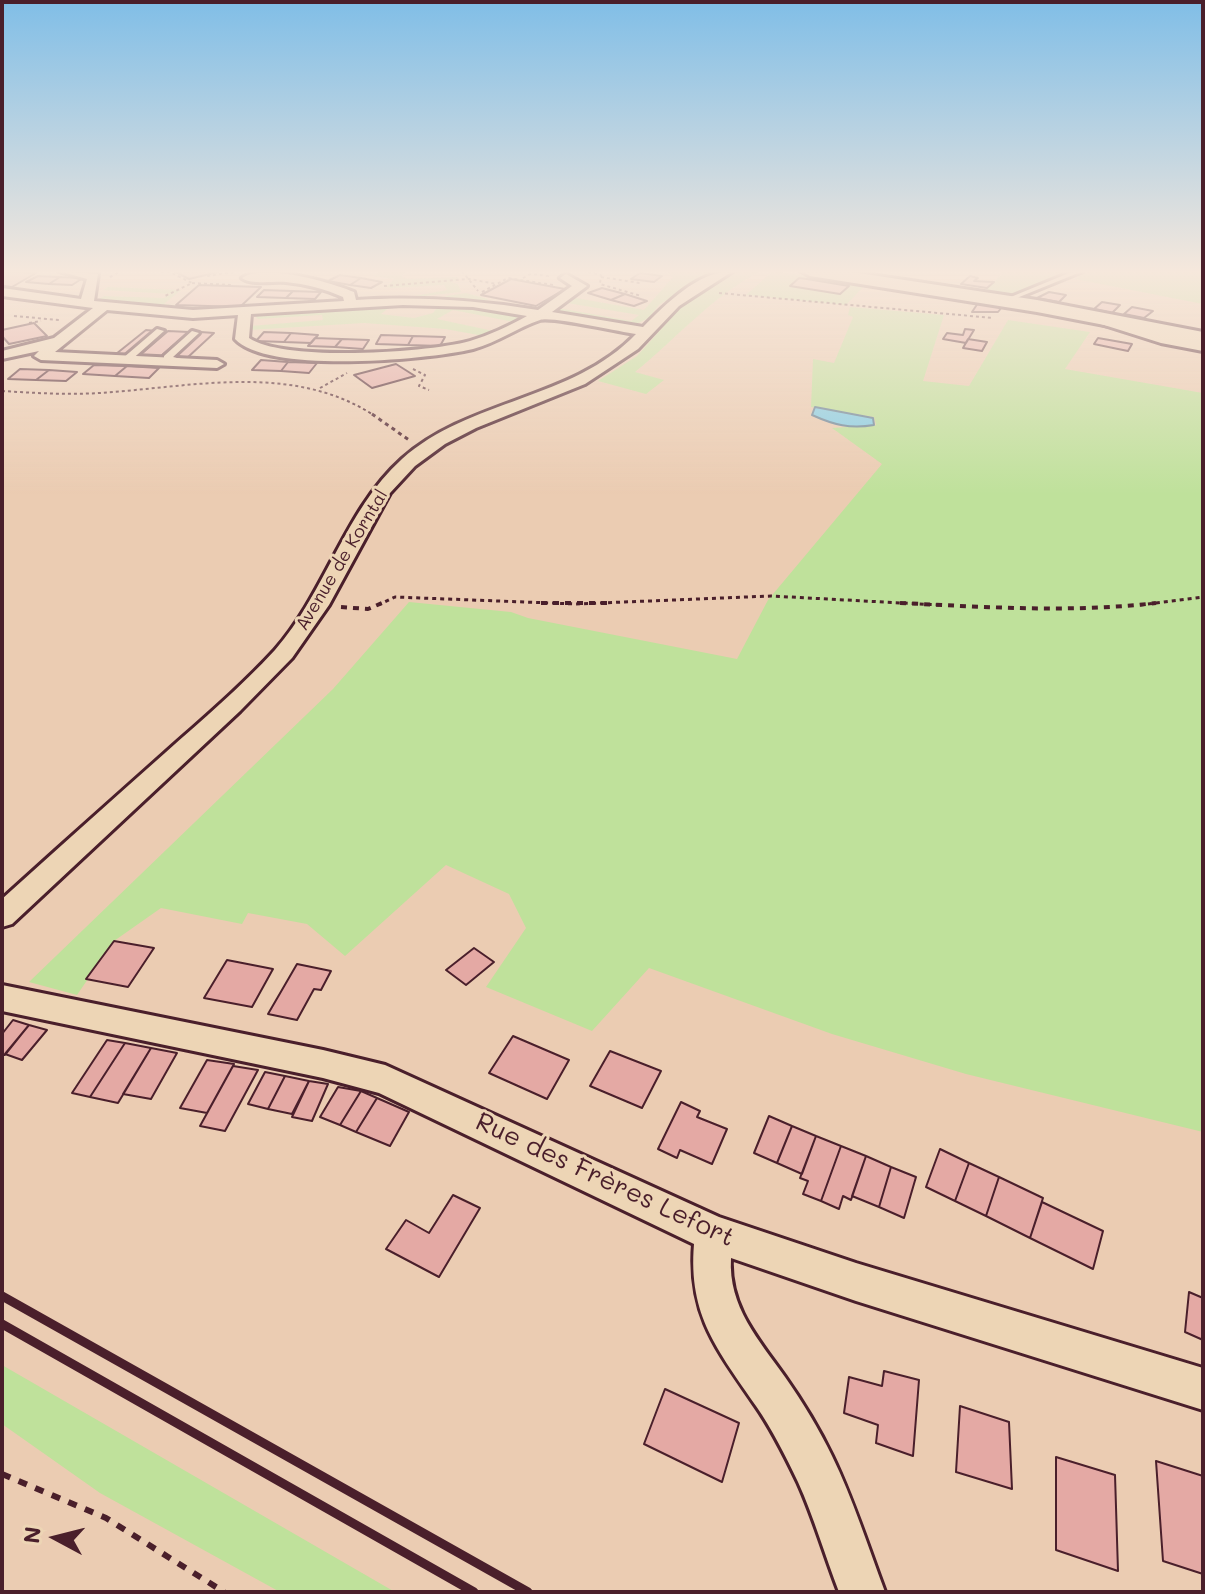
<!DOCTYPE html>
<html>
<head>
<meta charset="utf-8">
<style>
  body { margin:0 }
  #map { position:relative; width:1205px; height:1594px; overflow:hidden; background:#ebccb2; font-family:Mali,sans-serif }
  canvas { display:block }
  .frame { position:absolute; inset:0; border:4px solid #4a1f2b; pointer-events:none }
  .north { position:absolute; left:16px; top:1498px; width:80px; height:80px; -webkit-text-stroke:6px #edd5b5; paint-order:stroke; rotate:277deg; font-size:22px; font-weight:700; line-height:32px; text-align:center; color:#4a1f2b }
  .north::after { content:''; display:block; margin:auto; width:28px; height:36px; background:#4a1f2b; clip-path:polygon(50% 0,100% 100%,50% 72%,0 100%) }
</style>
</head>
<body>
<div id="map">
<canvas width="1205" height="1594"></canvas>
<div class="frame"></div>
<div class="north">N</div>
</div>
<script>
const ctx = document.querySelector('canvas').getContext('2d');
ctx.lineJoin = 'round';
function fill(path, color) {
  ctx.fillStyle = color;
  ctx.fill(path, 'evenodd');
}
function trace(path, color, width, dash) {
  ctx.strokeStyle = color;
  ctx.lineWidth = width;
  ctx.lineCap = dash ? 'butt' : 'round';
  ctx.setLineDash(dash || []);
  ctx.stroke(path);
}
function label(font, color, halo, rows, align = 'center') {
  ctx.font = font + ' Mali,sans-serif';
  ctx.lineWidth = 6;
  ctx.setLineDash([]);
  ctx.textBaseline = 'middle';
  ctx.strokeStyle = halo;
  ctx.fillStyle = color;
  for (const [text, x, y, turn = 0] of rows) {
    ctx.save();
    ctx.translate(x, y);
    ctx.rotate((+turn || 0) * Math.PI / 180);
    ctx.textAlign = isNaN(turn) ? turn : align;
    if (halo) ctx.strokeText(text, 0, 0);
    ctx.fillText(text, 0, 0);
    ctx.restore();
  }
}
const green = new Path2D(`
  M379 271 405 272 402 277 407 279 458 277 457 281 451 282 458 284 461 292 398 299 447 290 444 285 391 288 387 287 394 279 374 276Z
  M666 271H713L659 305 649 318 630 327 552 313 558 308 631 321 639 315 567 303 576 298 644 310 673 277Z
  M738 271H761C713 295 676 339 635 372L664 380 646 394 598 381 637 356 682 306Z
  M773 271 865 285 846 305 746 295Z
  M994 271H1073L1010 298 981 294 1003 273Z
  M1087 271H1203V304L1075 279Z
  M108 287 181 290 164 304 183 306 177 311 100 303 99 299 104 296 164 298 170 294 103 290Z
  M466 293 488 299 479 306 521 313 514 322 453 310 437 319 498 332 484 336 445 329 364 323 249 330 250 326 323 320 322 315 258 319 255 316 385 305 390 307 381 314 414 318 433 313 446 296Z
  M850 307 944 315 923 381 969 386 1008 320 1090 332 1065 369 1203 393V1132L966 1074 832 1034 649 968 592 1031 486 987 526 928 509 894 446 865 345 956 307 924 248 913 242 924 161 908 114 941 77 995 29 982 333 689 409 602 511 612 528 618 737 659 768 600 882 464 832 428 876 425 874 417 811 407 813 359 834 363 853 317 848 315Z
  M2 1365 395 1592H280L100 1493 2 1424Z`);
const water = new Path2D(`
  M815 407 873 418 874 425C850 429 834 425 812 415Z`);
const building = new Path2D(`
  M2 271H4L36 273 12 287 2 286Z
  M174 271H216L218 272 189 279Z
  M640 273 662 276 654 282 631 279Z
  M340 275 361 278 350 285 328 281Z
  M38 276 60 277 49 284 26 282Z
  M970 276 978 278 974 281 994 282 987 288 961 284Z
  M60 277 83 278 72 285 49 284Z
  M361 278 382 282 371 288 350 285Z
  M799 278 807 279 849 286 840 294 790 286Z
  M511 279 565 289 536 306 481 295Z
  M199 285 261 287 240 307 176 305Z
  M602 288 625 294 611 300 588 293Z
  M264 290 293 291 286 298 257 297Z
  M293 291 321 292 315 299 286 298Z
  M1049 292 1066 295 1059 302 1037 298Z
  M625 294 647 301 634 306 611 300Z
  M1102 302 1120 305 1112 313 1094 309Z
  M978 303 1002 307 998 312H972Z
  M1132 307 1153 311 1144 318 1124 314Z
  M34 323 47 336 9 344 2 336V330Z
  M965 329 974 330 966 343 943 339 947 333 963 335Z
  M146 330 157 331 127 355 116 354Z
  M168 331 189 332 161 356 140 355Z
  M201 332 214 333 187 358 174 357Z
  M264 332 291 333 284 342 256 341Z
  M291 333 318 335 311 343 284 342Z
  M381 335 413 336 408 345 376 344Z
  M413 336 445 337 440 346 408 345Z
  M315 338 342 339 335 347 308 346Z
  M1098 338 1132 344 1128 351 1118 349 1094 344Z
  M342 339 369 340 363 349 335 347Z
  M968 339 987 342 982 351 963 348Z
  M261 360 288 362 281 371 252 370Z
  M288 362 317 363 309 373 281 371Z
  M396 364 415 376 372 388 354 375Z
  M94 365 127 366 115 376 83 374Z
  M127 366 159 368 149 378 115 376Z
  M20 369 49 370 36 380 8 379Z
  M49 370 77 372 66 381 36 380Z
  M114 941 154 948 128 987 86 979Z
  M474 948 494 962 466 985 446 970Z
  M227 960 273 969 252 1007 204 998Z
  M297 964 331 971 321 990 314 989 297 1020 268 1014Z
  M13 1020 29 1025 5 1055H2V1034Z
  M29 1025 47 1030 22 1060 5 1054Z
  M513 1036 569 1060 547 1099 489 1073Z
  M107 1040 125 1043 90 1097 72 1093Z
  M125 1043 151 1048 118 1103 90 1097Z
  M151 1048 177 1053 151 1099 123 1094Z
  M610 1051 661 1071 642 1108 590 1086Z
  M207 1060 234 1064 207 1113 180 1108Z
  M233 1066 258 1070 225 1131 200 1126Z
  M265 1072 285 1076 268 1109 248 1104Z
  M285 1076 309 1081 292 1114 268 1109Z
  M309 1081 328 1084 312 1121 292 1117Z
  M338 1087 361 1091 340 1125 320 1117Z
  M361 1091 377 1098 356 1132 340 1125Z
  M377 1098 409 1112 390 1146 356 1132Z
  M681 1102 700 1111 697 1117 727 1129 712 1164 680 1150 677 1158 658 1149Z
  M769 1116 792 1126 777 1163 754 1153Z
  M792 1126 816 1136 802 1174 777 1163Z
  M816 1136 841 1146 821 1201 803 1194 808 1181 800 1178Z
  M841 1146 866 1156 851 1200 843 1196 839 1209 821 1201Z
  M940 1149 969 1163 955 1201 926 1187Z
  M866 1156 891 1167 879 1207 852 1196Z
  M969 1163 999 1177 986 1216 955 1201Z
  M891 1167 916 1177 904 1218 879 1207Z
  M999 1177 1043 1198 1030 1238 986 1216Z
  M453 1195 480 1208 439 1277 386 1249 406 1220 429 1233Z
  M1042 1202 1103 1231 1093 1269 1030 1238Z
  M1189 1292 1203 1298V1340L1185 1332Z
  M884 1371 919 1380 913 1456 876 1443 878 1425 844 1413 849 1377 882 1386Z
  M665 1389 739 1423 722 1482 644 1444Z
  M960 1406 1009 1422 1012 1489 956 1472Z
  M1056 1457 1115 1475 1118 1571 1056 1550Z
  M1156 1461 1203 1476V1574L1163 1561Z`);
const pathFar3 = new Path2D(`
  M155 271 170 272 192 283 165 296
  M462 271 478 291
  M588 272 601 275 600 284 641 296
  M207 276 235 272
  M110 277 121 271
  M601 277 640 283
  M523 278 530 274 549 276
  M192 283 233 285
  M384 286 469 279 497 284
  M482 292 508 278 553 285
  M719 293 993 318
  M14 316 59 320
  M29 323 41 321
  M413 369 425 375 419 386 429 390
  M320 388 347 373
  M2 391C35 393 67 395 100 393 192 387 293 362 375 416`);
const pathFar2 = new Path2D(`
  M372 414 409 440
  M378 605 395 597 576 604 771 596 939 605
  M1140 605 1203 597`);
const pathFar1 = new Path2D(`
  M541 603H609
  M900 603C987 607 1070 613 1156 603
  M341 607 368 609 382 603`);
const path = new Path2D(`
  M2 1474 106 1518 224 1592`);
const lane = new Path2D(`
  M1074 271H1083L1007 302 1001 301Z
  M157 329 164 331 129 362H123V358Z
  M192 331 199 333 173 357 185 360V364L164 360V356Z`);
const street = new Path2D(`
  M59 271 98 274 94 301 193 310 344 301 343 297C325 289 306 284 286 282 273 281 252 285 242 278 264 263 330 282 354 292L356 300C418 296 476 300 538 310L572 286 560 278 566 274 587 286 552 312 643 327C666 304 698 271 733 271L679 306 638 349 585 384 476 428 445 444 415 466 390 493 329 605 292 658 240 711 12 924 2 927V899C56 850 110 802 165 753 202 720 241 687 275 650 326 592 345 510 402 459 469 399 573 400 636 334 619 332 552 316 540 320 518 327 499 342 473 349 427 360 267 374 235 339L238 315 193 318 107 310 55 352 217 360 224 364 217 368 41 360 34 356 39 351 2 359V351L54 338 93 308 2 296V288L81 299 87 279ZM403 305 473 307 527 316C509 326 490 335 470 341 427 353 284 362 249 338L251 314Z
  M1103 316 1169 336 1203 343V351L1161 343 1098 323 1096 320Z
  M2 985 323 1050 385 1065 719 1217 856 1263 1203 1368V1410L856 1301 731 1258C728 1307 759 1340 785 1377 802 1401 819 1429 832 1456 853 1499 868 1547 885 1592H839C825 1556 814 1517 798 1482 786 1457 772 1429 756 1406 718 1350 688 1316 694 1244L379 1093 323 1078 2 1011Z`);
const secondary = new Path2D(`
  M801 271H845L1037 300 1203 332V344L1037 312 810 276Z`);
const rail = new Path2D(`
  M2 1296 528 1592
  M2 1324 474 1592`);
const farStreetnames = [
  ["Avenue de Korntal",342,560,-59]
];
const nearStreetnames = [
  ["Rue des Frères Lefort",605,1180,25]
];
fill(green, '#bfe19b');
fill(water, '#85cee6');
trace(water, '#6d889b', 2);
fill(building, '#e4a9a4');
trace(building, '#4a1f2b', 2);
trace(lane, '#4a1f2b', 6);
trace(street, '#4a1f2b', 6);
trace(secondary, '#4a1f2b', 6);
trace(pathFar3, '#4a1f2b', 2, [3, 3]);
trace(pathFar2, '#4a1f2b', 3, [4, 4]);
trace(pathFar1, '#4a1f2b', 4, [6, 6]);
trace(path, '#4a1f2b', 6, [9, 9]);
fill(lane, '#edd5b5');
fill(street, '#edd5b5');
fill(secondary, '#edd5b5');
trace(rail, '#4a1f2b', 9);
const sky = ctx.createLinearGradient(0, 0, 0, 494);
sky.addColorStop(0, '#80bee7');
sky.addColorStop(0.55, '#f6e8dc');
sky.addColorStop(1, '#f6e8dc00');
ctx.fillStyle = sky;
ctx.fillRect(0, 0, 1205, 494);
label('18px', '#4a1f2b', '#edd5b5', farStreetnames);
label('26px', '#4a1f2b', '#edd5b5', nearStreetnames);
</script>
</body>
</html>
